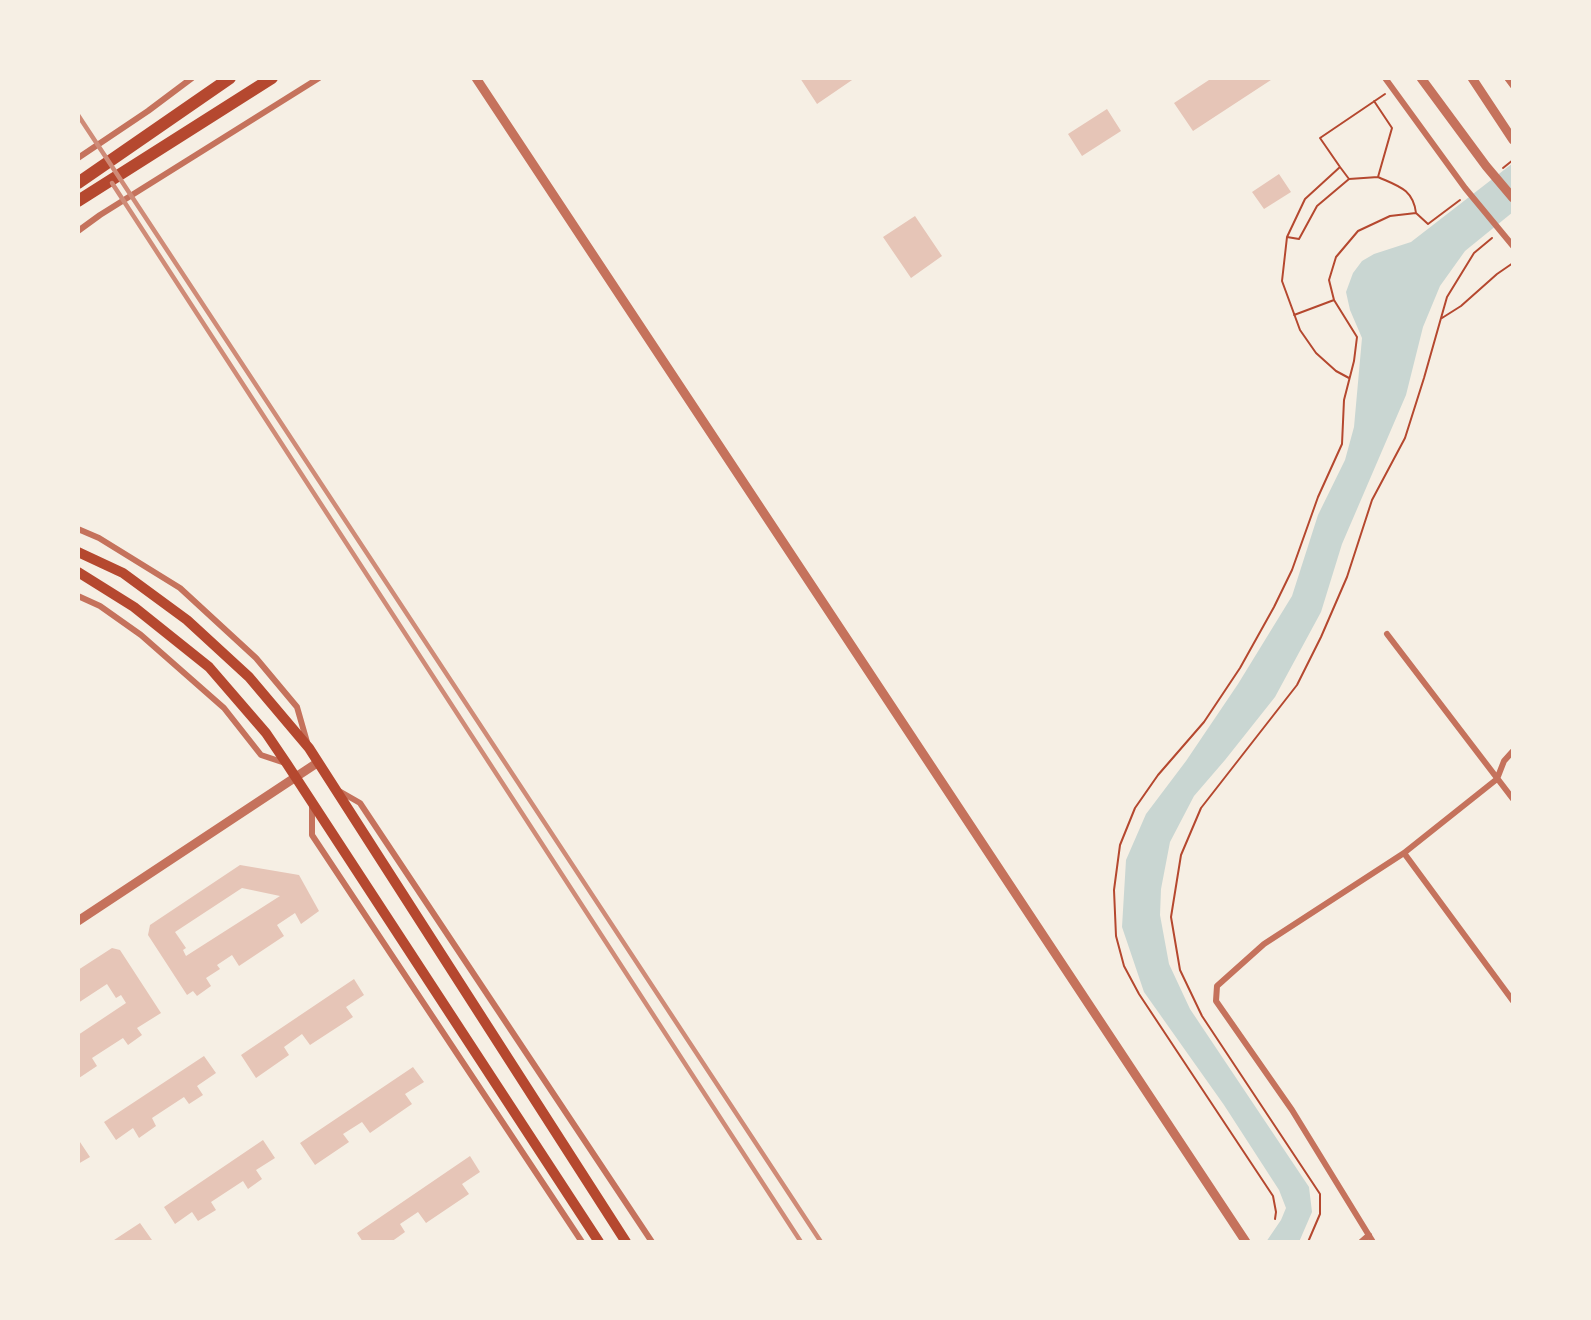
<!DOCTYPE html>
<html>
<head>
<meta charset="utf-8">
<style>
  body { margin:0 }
  #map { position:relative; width:1591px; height:1320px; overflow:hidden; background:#f6efe4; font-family:"IBM Plex Sans",sans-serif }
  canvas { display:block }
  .frame { position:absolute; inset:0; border:80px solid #f6efe4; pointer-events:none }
</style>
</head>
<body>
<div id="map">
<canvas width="1591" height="1320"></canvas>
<div class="frame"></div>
</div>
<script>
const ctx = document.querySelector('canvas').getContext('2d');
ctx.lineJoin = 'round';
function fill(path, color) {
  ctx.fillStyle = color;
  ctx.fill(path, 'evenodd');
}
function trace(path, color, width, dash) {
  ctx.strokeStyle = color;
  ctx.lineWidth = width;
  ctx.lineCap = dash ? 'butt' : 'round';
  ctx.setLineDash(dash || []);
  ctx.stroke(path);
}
const water = new Path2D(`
  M1513 163V212L1465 251 1440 286 1423 327 1406 395 1342 544 1321 612 1275 697 1225 760 1194 796 1170 842 1161 889 1160 915 1169 964 1190 1009 1309 1187 1312 1212 1299 1242H1266L1281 1220 1286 1208 1279 1190 1224 1105 1144 992 1122 927 1126 860 1146 814 1186 761 1238 684 1292 596 1318 515 1345 460 1354 427 1362 338 1350 310 1346 292 1353 273 1362 261 1374 254 1411 242Z`);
const building = new Path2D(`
  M800 78H855L817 104Z
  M1212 78H1274L1193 131 1174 103Z
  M1107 109 1121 131 1082 156 1068 134Z
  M1279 174 1291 192 1264 209 1252 192Z
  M915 216 942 256 911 278 883 237Z
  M240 865 299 875 319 911 301 924 295 913 277 925 284 936 239 966 232 955 217 965 220 969 206 978 211 986 197 996 193 991 187 995 148 935 150 925ZM242 888 280 896 186 956 183 950 186 948 175 932Z
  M112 948 120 950 161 1013 137 1028 142 1035 128 1045 123 1038 92 1058 97 1066 79 1078 78 1076V1035L126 1003 121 995 116 998 107 984 78 1003V970Z
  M354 979 364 995 346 1007 353 1017 310 1045 302 1034 284 1047 289 1055 256 1078 241 1055Z
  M204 1056 216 1073 197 1086 203 1095 189 1104 184 1097 152 1118 156 1126 139 1138 133 1128 116 1140 104 1122Z
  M413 1067 424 1082 405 1094 412 1104 370 1133 362 1122 343 1134 349 1142 315 1165 300 1143Z
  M78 1139 90 1157 78 1164Z
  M263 1140 275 1158 256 1170 262 1179 248 1189 243 1181 211 1202 216 1210 198 1221 192 1212 175 1224 164 1207Z
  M470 1156 480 1172 462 1184 469 1194 426 1223 418 1212 400 1224 405 1232 391 1242H363L357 1233Z
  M140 1223 152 1240 149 1242H111Z`);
const path = new Path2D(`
  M1340 167 1349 179
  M1503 168 1513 160
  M1378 177C1398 186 1413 189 1416 213
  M1287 237 1299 239 1317 206 1349 179 1378 177 1392 128 1374 101
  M1294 315 1334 300
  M1442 318 1461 306 1497 274 1513 263
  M1349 378 1336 371 1316 353 1300 330 1282 281 1287 237 1305 199 1340 167 1320 138 1385 94
  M1275 1219 1276 1212 1273 1196 1139 994 1124 966 1116 936 1114 890 1120 845 1135 808 1158 775 1204 722 1240 668 1274 607 1292 570 1318 497 1342 444 1344 400 1354 361 1357 337 1334 300 1329 280 1336 257 1358 231 1390 216 1416 213 1428 224 1460 200
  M1308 1242 1320 1214V1194L1202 1016 1180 970 1171 917 1181 855 1201 808 1297 685 1321 637 1347 577 1372 500 1405 438 1424 378 1447 297 1474 253 1492 238`);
const minor = new Path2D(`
  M1385 78 1465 188 1513 246
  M1507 78 1513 86
  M78 158 148 111 192 78
  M78 231 100 215 319 78
  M78 529 99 538 180 588 256 658 297 707 307 742
  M78 596 100 606 141 635 224 708 261 755 285 763
  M1387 634 1513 799
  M339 791 360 803 652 1242
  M312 804V835L582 1242
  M1404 853 1513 1001
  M1361 1242 1369 1235
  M1373 1242 1292 1110 1216 1001 1217 986 1264 944 1404 853 1497 779 1504 761 1513 751`);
const tertiary = new Path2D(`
  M476 78 1246 1242
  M1421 78 1486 166 1513 198
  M1472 78 1513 140
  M78 921 317 763`);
const secondary = new Path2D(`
  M78 552 123 573 187 620 249 677 309 748 626 1242
  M78 572 134 607 209 667 266 733 287 764 599 1242`);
const trunk = new Path2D(`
  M78 183 230 78
  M78 201 272 78`);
const rail = new Path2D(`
  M78 115 821 1242
  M112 183 801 1242`);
fill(water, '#c9d6d2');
fill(building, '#e6c5b7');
trace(path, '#b5482f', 2);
trace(minor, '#c5725c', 6);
trace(tertiary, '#c5725c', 9);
trace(secondary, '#b5482f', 10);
trace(trunk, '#b5482f', 12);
trace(rail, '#cf8b77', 4.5);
</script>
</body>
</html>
